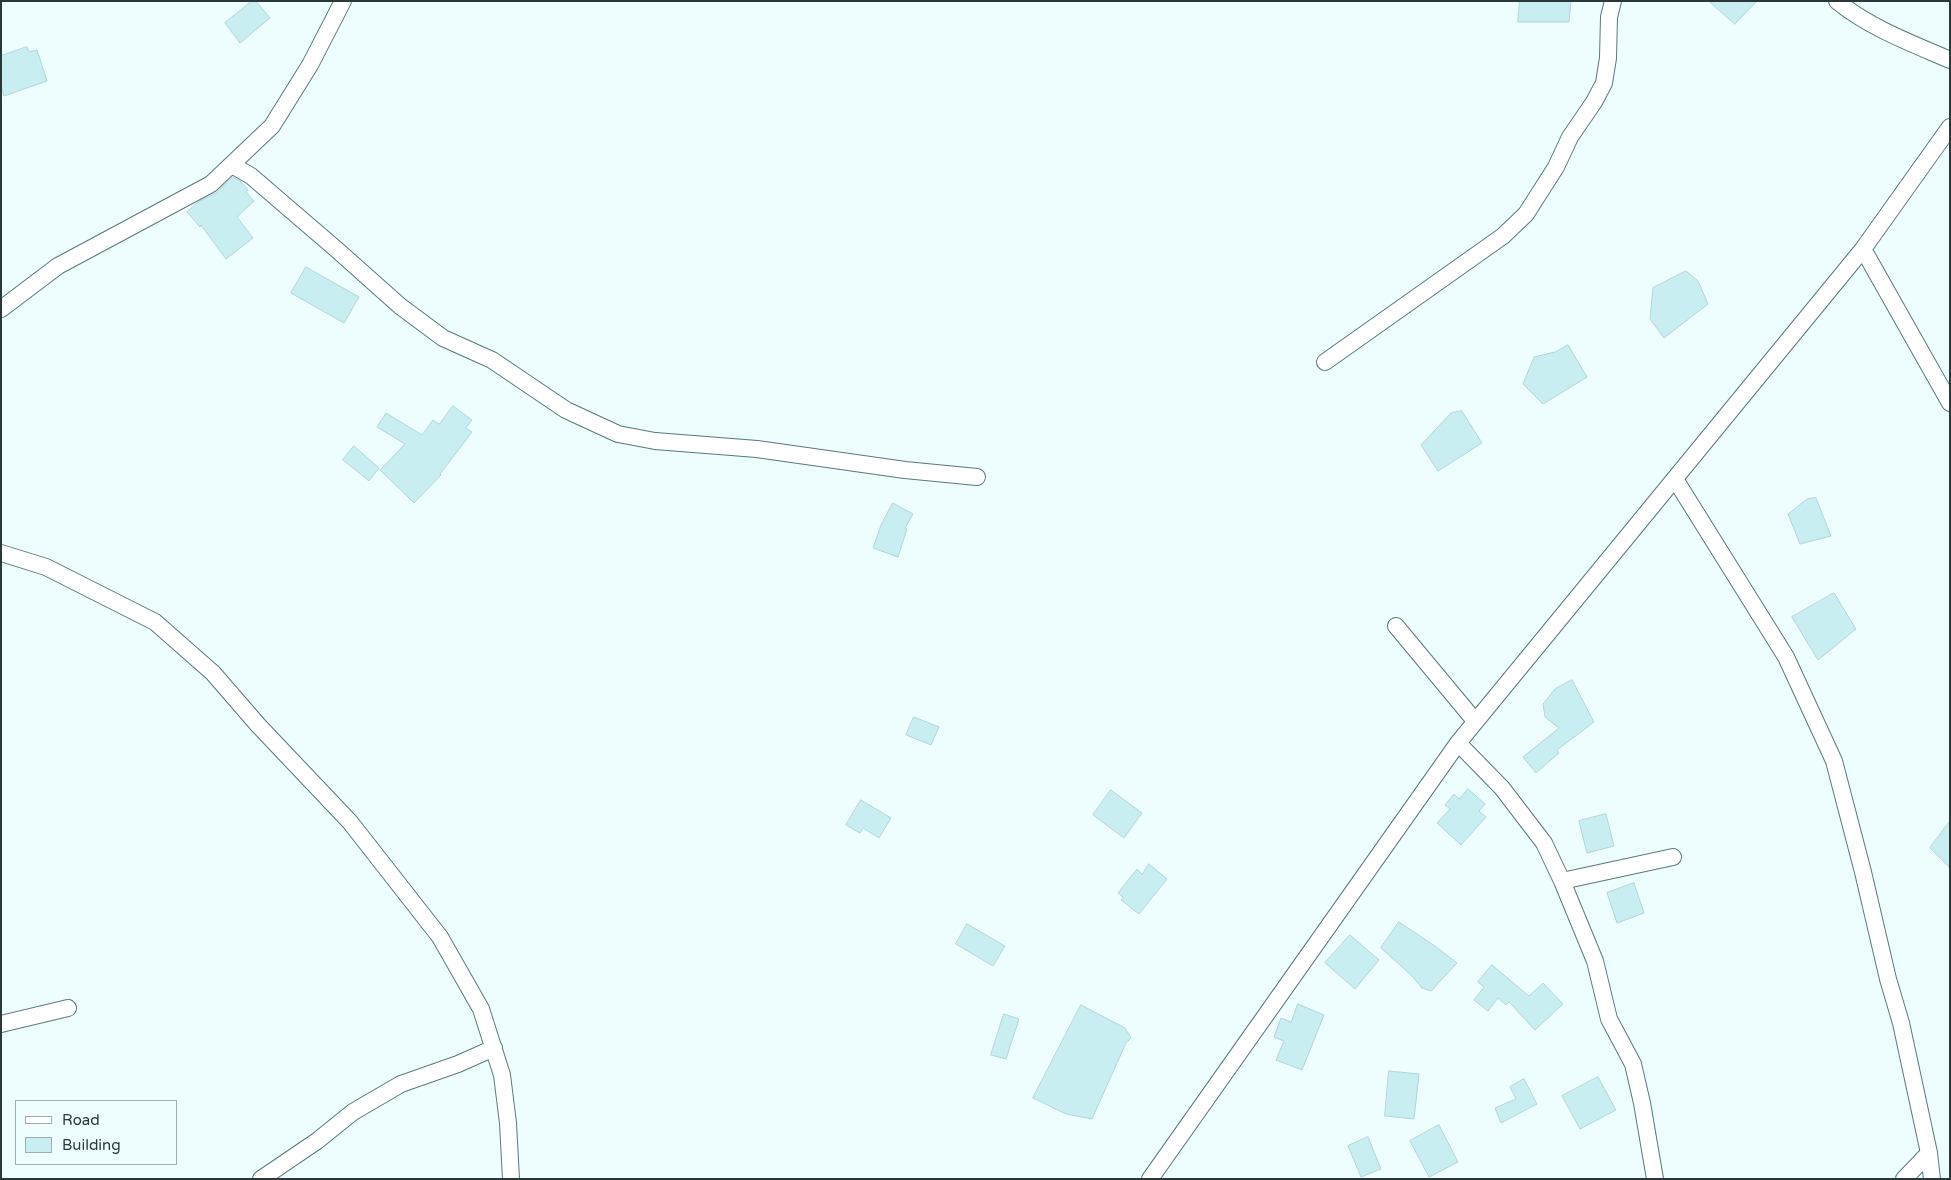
<!DOCTYPE html>
<html>
<head>
<meta charset="utf-8">
<style>
  body { margin:0 }
  #map { position:relative; width:1951px; height:1180px; overflow:hidden; background:#eefdfe; font-family:"Varela Round",sans-serif }
  canvas { display:block }
  .frame { position:absolute; inset:0; border:2px solid #2a383a; pointer-events:none }
  .legend { position:absolute; left:15px; top:1100px; width:162px; height:65px; box-sizing:border-box; background:#eefdfe; border:1px solid #a0aeb0; margin:0; padding:6px 9px; list-style:none; font-size:15px; color:#2a383a }
  .legend li { display:flex; align-items:center; gap:10px; height:25px }
  .legend b { width:25px; border:1px solid #a0aeb0 }
</style>
</head>
<body>
<div id="map">
<canvas width="1951" height="1180"></canvas>
<div class="frame"></div>
<ul class="legend">
<li><b style="height:6px;background:#fff"></b>Road</li>
<li><b style="height:14px;background:#c9eef1"></b>Building</li>
</ul>
</div>
<script>
const ctx = document.querySelector('canvas').getContext('2d');
ctx.lineJoin = 'round';
function fill(path, color) {
  ctx.fillStyle = color;
  ctx.fill(path, 'evenodd');
}
function trace(path, color, width, dash) {
  ctx.strokeStyle = color;
  ctx.lineWidth = width;
  ctx.lineCap = dash ? 'butt' : 'round';
  ctx.setLineDash(dash || []);
  ctx.stroke(path);
}
const building = new Path2D(`
  M252 1H256L270 18 240 43 225 23Z
  M1520 1H1571L1569 22H1518Z
  M1709 1H1757L1735 24Z
  M27 47 29 52 37 50 47 81 4 96 1 86V56Z
  M233 177 240 181 248 190 246 192 254 201 237 217 253 238 226 259 201 225 200 227 187 212 198 202 216 193Z
  M306 267 359 297 344 323 291 293Z
  M1686 271 1698 281 1708 304 1664 338 1650 319 1653 288Z
  M1568 345 1587 377 1543 404 1523 384 1534 357 1555 352Z
  M453 406 472 420 466 428 472 432 440 474 441 475 414 503 380 470 405 444 377 427 386 413 422 435 433 420 439 424Z
  M1462 411 1482 443 1438 471 1421 445 1451 413Z
  M354 446 379 468 369 481 343 460Z
  M1816 498 1831 536 1800 544 1788 514 1807 499Z
  M893 503 913 514 905 528 907 529 898 557 873 548 881 525Z
  M1834 593 1856 629 1818 660 1792 617Z
  M1572 680 1594 722 1557 750 1559 753 1536 773 1523 757 1559 728 1545 717 1543 704 1555 689Z
  M914 717 939 727 931 745 906 735Z
  M1468 789 1485 804 1479 811 1486 817 1461 845 1437 823 1450 809 1445 805 1454 794 1459 799Z
  M1111 790 1142 813 1124 838 1093 815Z
  M861 800 891 818 879 838 863 828 860 833 846 825Z
  M1606 814 1614 846 1587 853 1579 821Z
  M1950 821V868L1930 848Z
  M1149 864 1167 879 1139 914 1121 900 1123 897 1118 893 1137 869 1142 874Z
  M1634 883 1644 913 1617 923 1607 893Z
  M1399 922 1435 946 1457 963 1431 991 1422 988 1412 976 1381 948Z
  M967 924 1005 946 993 966 956 944Z
  M1350 935 1379 960 1355 989 1325 963Z
  M1492 965 1529 996 1543 983 1563 1004 1535 1030 1509 1002 1506 1005 1498 998 1488 1011 1474 1000 1484 987 1478 982Z
  M1298 1004 1324 1015 1302 1070 1276 1060 1284 1041 1274 1037 1281 1018 1291 1022Z
  M1081 1005 1125 1028 1131 1038 1126 1043 1092 1119 1066 1114 1033 1098Z
  M1004 1014 1019 1019 1006 1059 991 1055Z
  M1389 1071 1419 1074 1414 1119 1385 1116Z
  M1598 1077 1616 1110 1580 1129 1562 1096Z
  M1524 1079 1537 1104 1501 1123 1495 1108 1516 1099 1510 1087Z
  M1439 1125 1458 1162 1429 1177 1410 1141Z
  M1368 1137 1381 1169 1361 1177 1348 1146Z`);
const minor = new Path2D(`
  M1837 1C1870 28 1911 43 1950 60
  M232 165 251 176 336 249 400 306 443 338 492 360 566 410 618 434 655 441 757 449 905 470 977 477
  M1863 249 1950 403
  M1 309 58 266 211 184 272 126 310 65 343 1
  M1325 362 1503 236 1526 214 1556 167 1570 137 1594 102 1604 83 1608 58 1609 17 1613 1
  M1675 479 1786 657 1834 761 1863 872 1888 979 1901 1023 1929 1153 1932 1179
  M1 553 46 567 155 622 213 673 258 725 350 822 440 937 481 1009 502 1075 508 1123 511 1179
  M1396 626 1475 721
  M1458 743 1502 788 1544 843 1562 881 1595 961 1609 1019 1633 1064 1642 1103 1655 1179
  M1562 881 1673 857
  M1 1024 68 1008
  M261 1179 317 1141 353 1112 401 1084 458 1064 494 1048
  M1150 1179 1458 743 1863 249 1950 127
  M1904 1179 1929 1153`);
fill(building, '#c9eef1');
trace(building, '#b1d6d9', 1);
trace(minor, '#587a7d', 18);
trace(minor, '#fff', 16);
</script>
</body>
</html>
